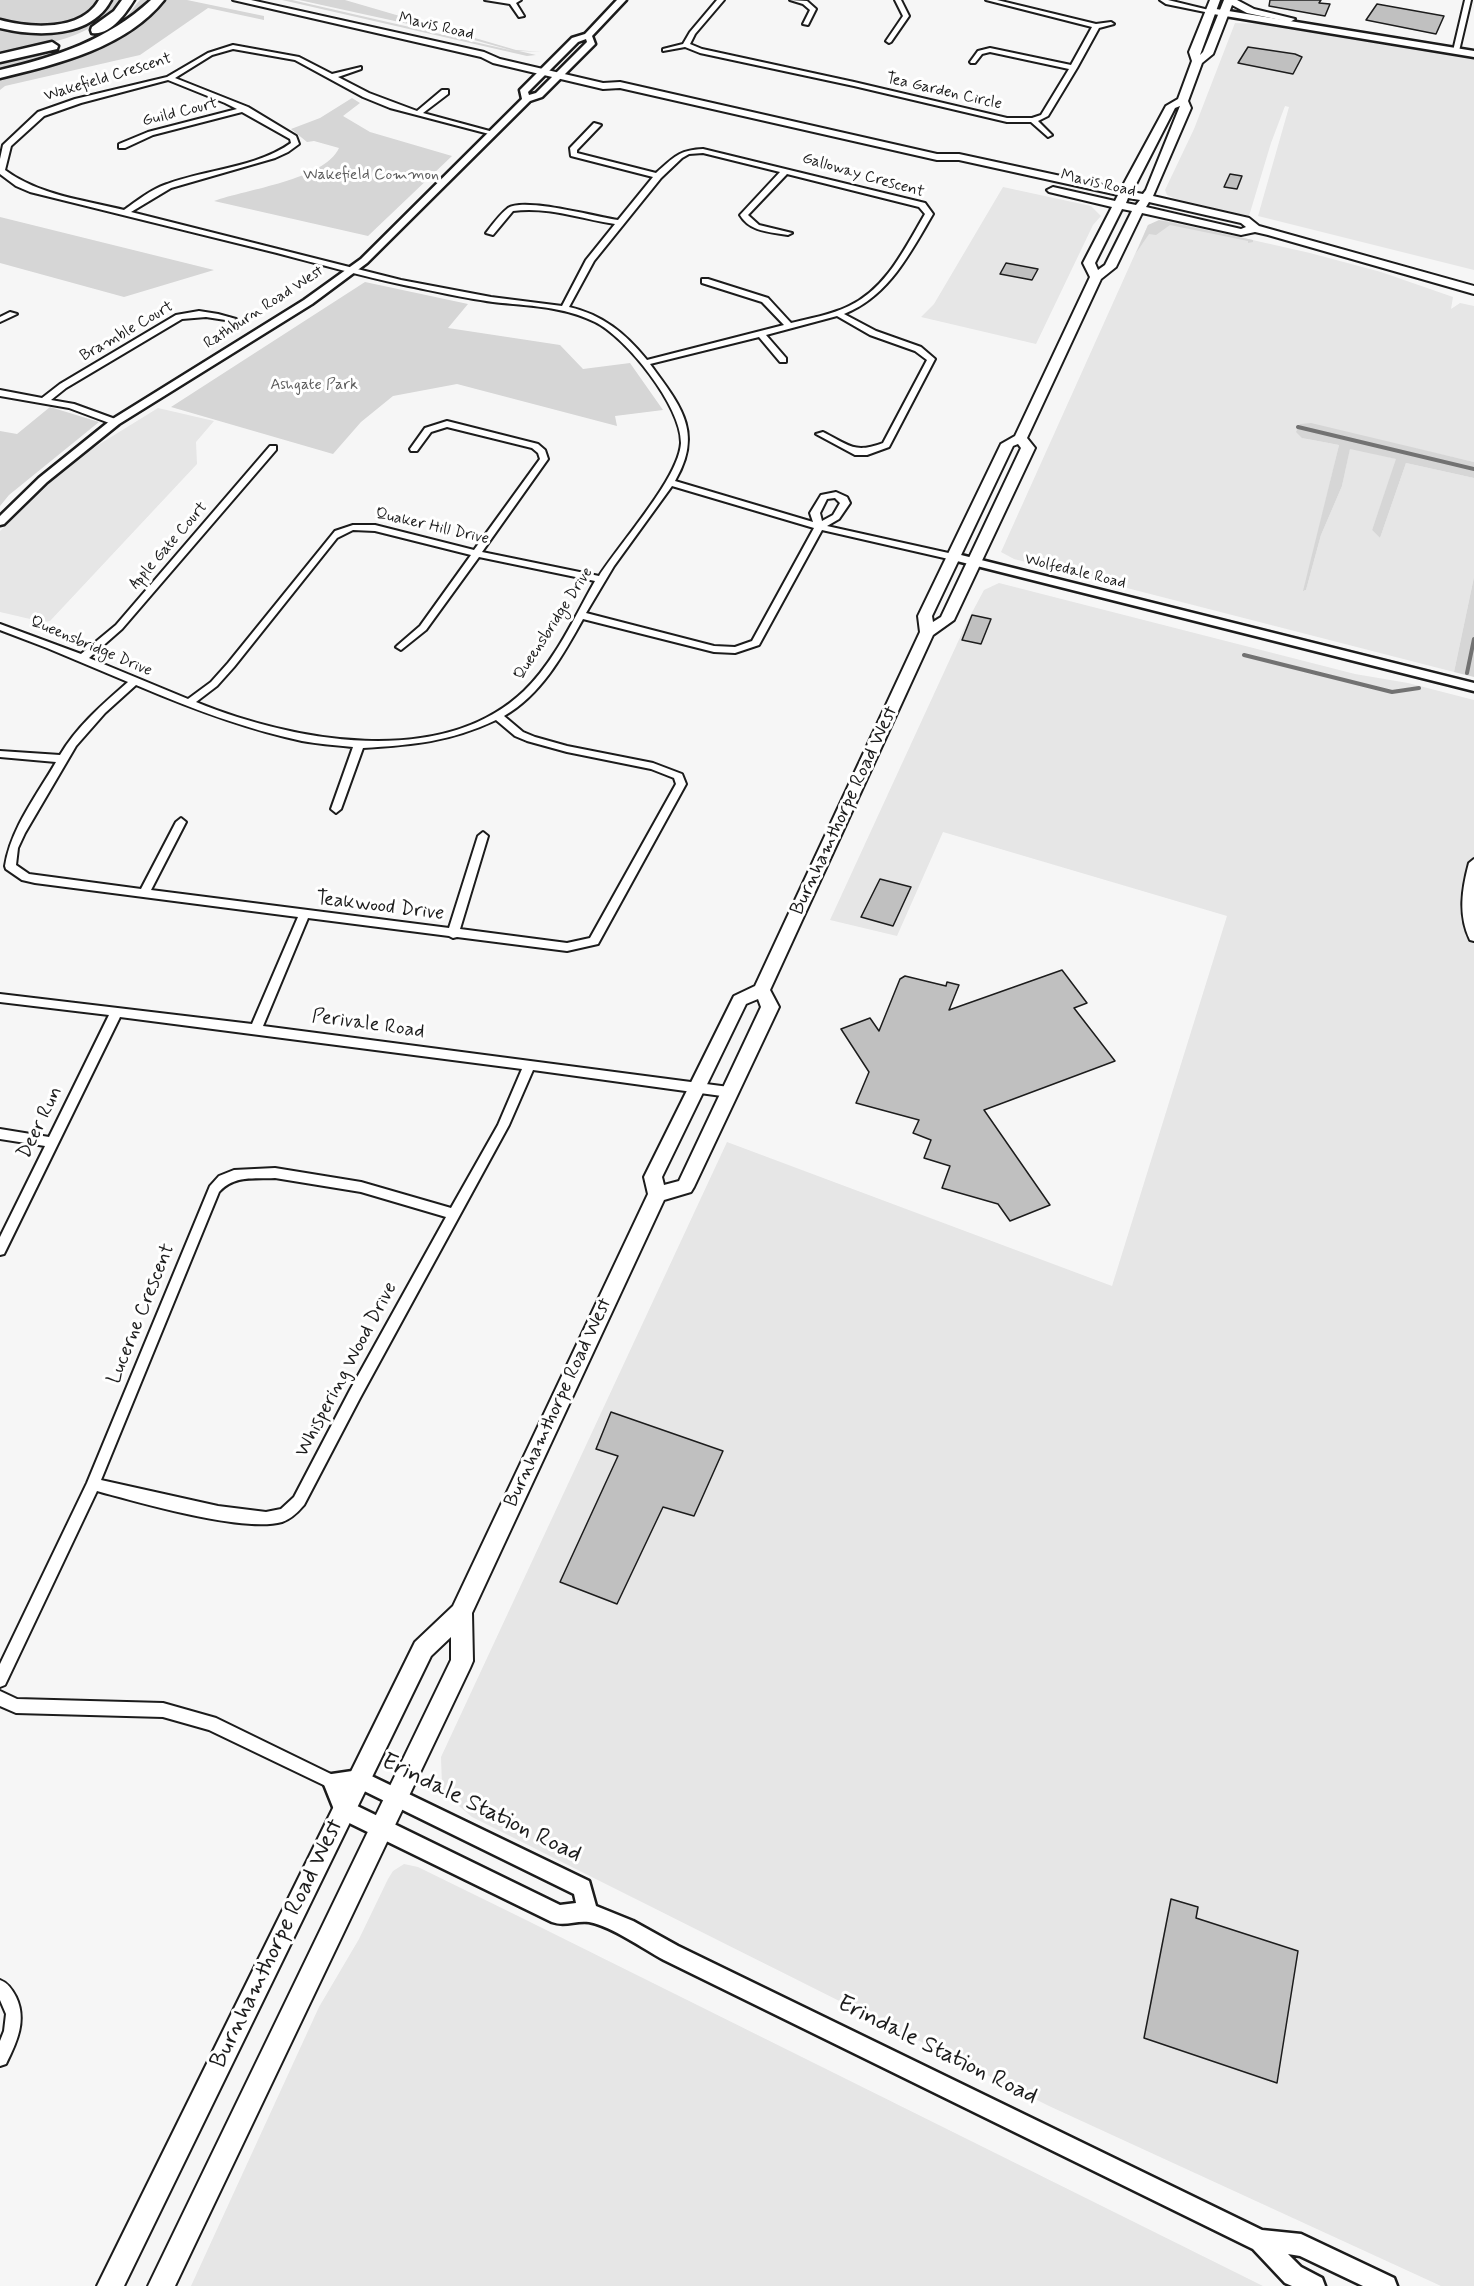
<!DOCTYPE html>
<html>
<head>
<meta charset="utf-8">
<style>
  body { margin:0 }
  canvas { display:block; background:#f6f6f6 }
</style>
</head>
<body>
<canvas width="1474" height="2286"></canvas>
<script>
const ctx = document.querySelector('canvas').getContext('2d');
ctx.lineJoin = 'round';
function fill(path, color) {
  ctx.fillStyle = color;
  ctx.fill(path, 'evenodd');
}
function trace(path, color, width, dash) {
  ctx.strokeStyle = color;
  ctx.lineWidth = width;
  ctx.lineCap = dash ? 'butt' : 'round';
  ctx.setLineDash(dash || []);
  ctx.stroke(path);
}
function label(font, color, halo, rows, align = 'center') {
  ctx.font = font + ' Mynerve,sans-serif';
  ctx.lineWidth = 6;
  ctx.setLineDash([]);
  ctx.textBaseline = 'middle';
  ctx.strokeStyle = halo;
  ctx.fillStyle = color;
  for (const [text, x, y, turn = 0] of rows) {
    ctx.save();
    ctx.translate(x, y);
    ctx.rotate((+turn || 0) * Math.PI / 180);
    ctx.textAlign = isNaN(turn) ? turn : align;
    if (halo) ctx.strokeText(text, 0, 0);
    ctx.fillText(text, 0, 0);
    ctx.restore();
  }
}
const built = new Path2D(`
  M1235 23 1261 24 1474 59V270L1258 216 1289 107 1285 106 1271 143 1249 216 1176 199 1167 195 1165 190 1194 129Z
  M1003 187 1091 206 1101 216 1093 225 1036 344 921 317 934 304Z
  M1164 220 1310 253 1381 272 1453 297 1451 309 1460 303 1474 306V462L1413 448 1302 438 1339 445 1304 591 1306 590 1321 535 1342 486 1350 448 1397 459 1372 530 1380 538 1406 463 1474 478V577L1454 672 1014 559 1001 552 1148 225Z
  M158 408 214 421 196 442 197 464 50 621 43 622 0 612V531L69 463Z
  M999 583 1355 674 1408 683 1474 700V2286H1441L1049 2106 472 1817 446 1795 442 1786 441 1757 727 1142 1112 1286 1227 916 943 832 897 936 830 920 968 620 984 590Z
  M404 1864 418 1867 522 1918 1263 2286H191L319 2007 359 1939 388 1879 393 1871Z`);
const green = new Path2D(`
  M0 0H98C90 28 20 34 0 18Z
  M110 0H121C97 39 41 44 0 54V27C14 31 28 33 43 31 63 29 103 19 110 0Z
  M140 0H150C110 42 54 56 0 71V63C41 54 88 48 122 21 130 15 133 7 140 0Z
  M165 0H187L264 16V20L208 8 140 55 5 86 0 90V78C51 66 130 39 165 0Z
  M282 0H292L514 51 445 32 299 0H345L516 50 542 52 519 51 536 55 527 56Z
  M352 98 360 103 343 116 370 132 452 156 368 236 214 201C247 189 324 180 339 148L314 141 307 142 291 129 320 118Z
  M0 217 214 270 124 297 0 263Z
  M1159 220 1253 240V242L1248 243V241L1170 225 1156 235 1149 234 1136 253 1148 225Z
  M365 282 468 304 448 328 560 345 583 369 630 363 663 410 615 416 617 426 457 384 393 396 361 422 333 454 171 407Z
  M50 407 99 422 9 495 0 506V431L17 434Z
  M1311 423 1474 462V478L1406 463 1380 538 1372 530 1396 459 1350 449 1342 486 1321 535 1306 590 1303 591 1339 445 1302 438 1296 432 1300 424Z
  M1474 577V677L1454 672Z`);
const stream = new Path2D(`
  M1298 427 1474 469
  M1244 655 1392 692 1419 688
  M1467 673 1474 639`);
const building = new Path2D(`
  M1270 0H1321L1319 3 1330 4 1325 16 1269 6Z
  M1377 4 1444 16 1436 34 1366 20Z
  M1248 47 1295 54 1302 57 1293 74 1238 63Z
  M1230 174 1242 176 1237 189 1224 187Z
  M1006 263 1038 269 1032 280 1000 274Z
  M972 615 991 619 981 644 962 640Z
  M880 879 911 887 893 926 861 917Z
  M1062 970 1087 1003 1074 1008 1115 1061 984 1110 1050 1205 1010 1221 998 1204 942 1188 950 1166 924 1158 931 1140 913 1133 919 1120 856 1103 869 1072 841 1029 870 1018 879 1031 900 979 905 976 946 986 947 982 959 985 949 1010Z
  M611 1412 723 1451 694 1516 663 1507 617 1604 560 1582 618 1456 596 1449Z
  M1171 1899 1198 1907 1196 1918 1298 1951 1277 2083 1144 2038Z`);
const minor = new Path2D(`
  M485 0H521L516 3 524 16 519 17 510 4Z
  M717 0H724L695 34 690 44 702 49 854 82 1007 118H1032L1041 115 1069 69 990 52 982 54 975 63H971L970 62 978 51 990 48 1071 65 1092 27 986 0H997L1096 24 1111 22 1114 24 1099 28 1077 68 1048 116 1038 121 1052 135 1048 137 1031 122H1007L854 86 700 53 685 47 663 51V49L683 44 690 32Z
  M790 0 807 1 816 9 808 25 803 24 810 10 803 4Z
  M895 0H901L909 16 891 42 889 43 886 41 903 16Z
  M1160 0H1168L1213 11 1210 13 1166 4Z
  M1465 0H1471L1459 51 1456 53 1453 51Z
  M233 45 299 57 332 74 361 67V69L338 77 369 93 417 111 442 90H448V94L423 113 497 133 493 135 390 108 363 97 295 60 233 49 212 55 175 78 248 107 296 136 299 144 288 152 275 158 171 188 131 212 401 280 491 297 562 306 586 260 615 224C582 219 547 206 513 211L493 235 486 233C492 225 500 214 508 208 524 197 597 217 618 220L653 177 571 156 570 148 594 123 601 125 577 150V153L656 173C674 157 679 150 703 149L925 203 933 214C910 253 889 296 844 314L876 331 921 347 935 359 889 447 867 455H855L816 434 823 432C849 445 854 454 883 443L927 360 915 351 870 335 837 316 766 335 786 358V362H780L759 337 650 364C680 405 704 432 675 481L813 522 810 513 821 495 836 492 847 497 850 503 839 519 827 526 953 554 958 557 953 560 822 530 759 645 735 653 714 652 583 619C563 655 541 695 504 716L523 732 535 737 567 746 653 763 682 774 686 784 598 944 567 951 457 937 453 938 449 936 308 918 263 1026 729 1087 735 1092 729 1097 533 1070 509 1125 360 1398 304 1505C298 1512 291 1519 282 1522 243 1533 138 1502 97 1491L5 1685 0 1687V1664L87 1483 210 1186 219 1176 234 1170 275 1168 361 1182 451 1208 498 1125 522 1069 120 1017 6 1250 4 1254 0 1255V1237L45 1146 0 1139V1129L49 1137 109 1015 0 1002V994L252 1024 298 917 35 883 22 880 6 869 5 866C11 828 37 795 56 762L0 757V751L60 755C77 726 103 704 128 682L47 648 0 630V624L81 654 116 625 270 446H276V450L122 629 89 658 188 699 211 682 228 663 335 531 353 525H375L474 550 540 459 538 453 532 448 447 427 431 432 417 451H411L410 449 425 428 447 421 538 444 545 450 548 459 482 552 599 576C620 543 679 478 681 443 682 407 626 337 595 322 563 306 528 306 493 302 463 298 434 291 404 285 361 276 319 264 277 253 194 233 112 212 30 192L16 186 0 174V159L3 145 38 112 75 99 167 77 208 53ZM168 80 225 103 237 109 148 132 119 144V148H125L153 135 242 112 290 139 291 143C256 168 207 169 167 184 151 189 137 201 124 210 83 200 39 195 5 170L11 146 44 116 81 103ZM703 153 780 172 740 215C750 232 770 232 788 235L792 233 759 225 748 215 787 174 919 207 925 214C905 248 886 289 849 306 831 315 811 318 791 323L768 298 708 279H702V283L762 302 784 325 647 360C625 333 603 315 569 307L594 261 661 178 682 158 689 154ZM672 486 814 528 752 641 735 647 714 646 586 613 614 566ZM835 498 840 503 833 515 822 521 820 513 827 499ZM353 530 375 531 471 555 420 626 398 645 396 647 401 650 426 630 479 557 595 581C574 618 555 661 524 691 441 770 292 741 196 702L217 686 234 667 337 538ZM136 685C190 708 245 729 302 741 318 744 336 745 353 747L331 809 336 813 341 809 363 748C413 745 449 742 496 720L515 736 527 741 567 752 651 769 674 778 676 784 590 938 567 943 460 929 488 836 483 832 478 836 449 928 151 890 186 822 181 818 176 822 141 889 29 874 16 865 18 848 25 833 76 746 105 713ZM275 1178 361 1192 446 1217 350 1390 294 1497 281 1509 266 1512 218 1506 101 1480 219 1192C234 1175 254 1179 275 1178Z
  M199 311 218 314 236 319 232 321 206 317 182 319 66 388 51 400 74 404 118 420V424H112L69 408 0 396V390L42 398 60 384 176 315Z
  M10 312 17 314 0 322V317Z
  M1474 859V941L1470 940C1458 915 1462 889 1469 863Z
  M0 1691 17 1699 163 1703 216 1718 337 1777 339 1782 337 1787 332 1789 209 1730 163 1717 16 1713 0 1706Z
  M0 1980C8 1983 12 1989 16 1997 27 2020 17 2042 6 2064L0 2066V2041L4 2031 6 2014 0 2000Z`);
const tertiary = new Path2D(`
  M617 0H626L592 36 595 44 542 97 530 101 367 263 312 304 119 424 47 482 4 524 0 525V516L39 478 111 420 304 300 361 259 522 99 520 90 572 38 585 34ZM586 39 587 42 536 93 529 95 528 92 578 42Z
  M1210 8 1474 51V57L1207 13V9Z
  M953 553 1474 683V691L949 559V555Z
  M359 1770 589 1881 596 1906 633 1921 678 1946 1262 2230 1301 2234 1394 2278 1397 2286H1363L1300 2256 1288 2254 1301 2267 1322 2278 1325 2286H1292L1285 2283 1253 2249 664 1960C642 1948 613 1927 589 1922 576 1920 565 1927 552 1922L337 1817 323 1782 325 1775ZM358 1788 574 1894 576 1903 560 1905 351 1803 345 1790Z`);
const secondary = new Path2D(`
  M233 0H251L484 52 500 59 603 83 620 82 937 154H959L1121 189 1166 106 1178 99 1192 61 1189 52 1210 0H1220L1200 55 1203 52 1224 0H1237L1254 9 1295 19 1290 22 1247 13 1232 5 1213 54 1202 63 1188 101 1191 108 1153 196 1249 218 1259 226 1474 286V294L1268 235 1255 232 1241 235 1142 213 1116 267 1101 279 1027 438 1035 448 954 620 933 635 770 990 779 1007 694 1187 691 1192 664 1200 472 1613 473 1661 470 1668 175 2286H148L451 1660V1637L431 1656 124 2286H97L415 1642 453 1606 648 1194 644 1177 734 996 755 986 920 632 918 616 1001 444 1015 436 1090 277 1083 263 1112 207 1049 192 1047 190 1053 187 1115 201 1118 195 959 160H937L620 88 603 89 493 63 481 57ZM1180 106 1146 190 1143 194 1132 192 1175 108ZM1128 198 1140 200 1136 205 1126 203ZM1149 202 1241 223 1246 227 1241 229 1146 207ZM1122 209 1132 211 1105 265 1098 270 1095 263ZM1018 444 1021 448 941 617 933 622 932 616 1013 446ZM758 999 761 1007 679 1181 664 1185 662 1177 746 1004Z`);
const motorway = new Path2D(`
  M99 0H111C91 38 37 37 0 28V20C30 28 81 32 99 0Z
  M122 0H134C126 13 110 36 92 33L91 30 92 27 114 11Z
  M151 0H164C126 48 57 64 0 78V70C56 57 108 40 151 0Z
  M52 42 58 46 57 49 0 62V54Z`);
const farStreetnames = [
  ["Mavis Road",436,27,13],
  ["Wakefield Crescent",108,78,-17],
  ["Tea Garden Circle",944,92,13],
  ["Guild Court",180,113,-14],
  ["Galloway Crescent",863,176,16],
  ["Mavis Road",1098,184,13],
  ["Rathburn Road West",264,308,-33],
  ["Bramble Court",127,332,-30],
  ["Quaker Hill Drive",432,527,13],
  ["Apple Gate Court",169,546,-49],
  ["Wolfedale Road",1075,572,14],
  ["Queensbridge Drive",554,624,-57],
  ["Queensbridge Drive",91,647,23]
];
const farParknames = [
  ["Wakefield Common",371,176],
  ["Ashgate Park",314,386]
];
const streetNames = [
  ["Burnhamthorpe Road West",845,811,-65],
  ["Teakwood Drive",380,907,7],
  ["Perivale Road",368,1025,8],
  ["Deer Run",41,1123,-64],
  ["Lucerne Crescent",142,1314,-68],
  ["Whispering Wood Drive",347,1370,-62],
  ["Burnhamthorpe Road West",559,1403,-65]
];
const nearStreetnames = [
  ["Erindale Station Road",481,1809,26],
  ["Burnhamthorpe Road West",278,1944,-64],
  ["Erindale Station Road",937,2051,26]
];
fill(built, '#e6e6e6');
fill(green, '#d6d6d6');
trace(stream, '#727272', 4);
fill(building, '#c0c0c0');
trace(building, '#1c1c1c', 1.5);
trace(minor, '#1c1c1c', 4);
trace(tertiary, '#1c1c1c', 5);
trace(secondary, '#1c1c1c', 4);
trace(motorway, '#1c1c1c', 5);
fill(minor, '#fff');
fill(tertiary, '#fff');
fill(secondary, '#fff');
fill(motorway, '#fff');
label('16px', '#1c1c1c', '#fff', farStreetnames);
label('16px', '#5d5d5d', '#fff', farParknames);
label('20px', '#1c1c1c', '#fff', streetNames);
label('24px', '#1c1c1c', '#fff', nearStreetnames);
</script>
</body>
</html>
